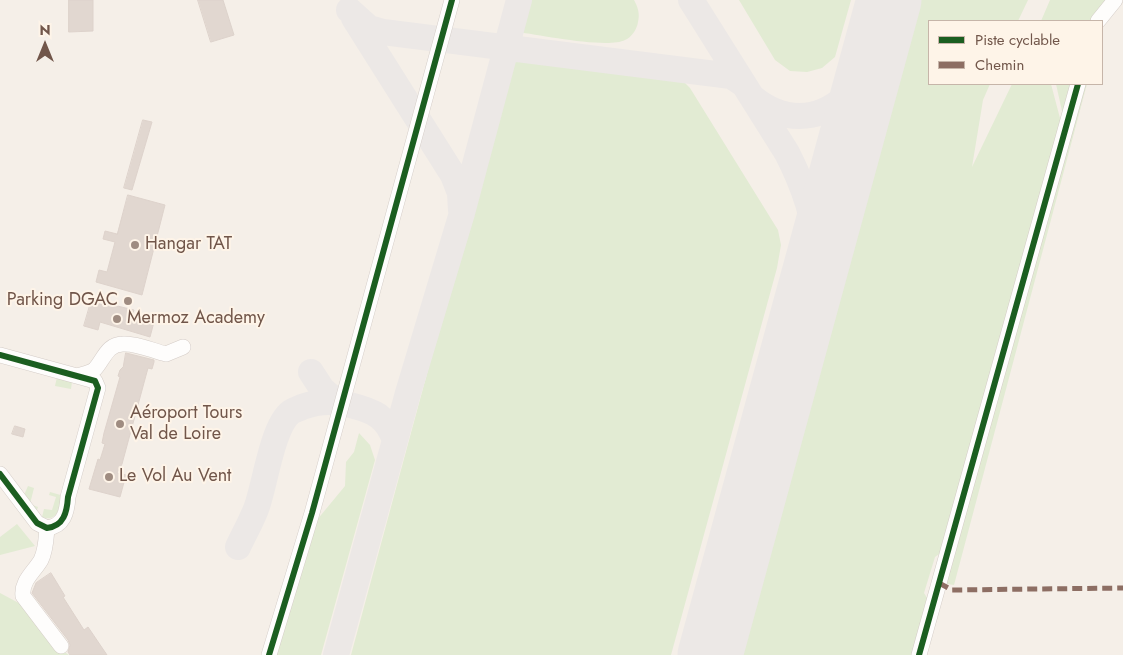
<!DOCTYPE html>
<html>
<head>
<meta charset="utf-8">
<style>
  body { margin:0 }
  #map { position:relative; width:1123px; height:655px; overflow:hidden; background:#f5efe8; font-family:Jost,sans-serif }
  canvas { display:block }
  .legend { position:absolute; left:928px; top:20px; width:175px; height:65px; box-sizing:border-box; background:#fef4e8; border:1px solid #c6b5a9; margin:0; padding:6px 9px; list-style:none; font-size:15px; color:#71564a }
  .legend li { display:flex; align-items:center; gap:10px; height:25px }
  .legend b { width:25px; border:1px solid #c6b5a9 }
  .north { position:absolute; left:20px; top:20px; width:50px; height:50px; -webkit-text-stroke:4px #fef4e8; paint-order:stroke; rotate:0deg; font-size:14px; font-weight:700; line-height:20px; text-align:center; color:#71564a }
  .north::after { content:''; display:block; margin:auto; width:18px; height:22px; background:#71564a; clip-path:polygon(50% 0,100% 100%,50% 72%,0 100%) }
</style>
</head>
<body>
<div id="map">
<canvas width="1123" height="655"></canvas>
<ul class="legend">
<li><b style="height:6px;background:#1b5e20"></b>Piste cyclable</li>
<li><b style="height:6px;background:#8d6e63"></b>Chemin</li>
</ul>
<div class="north">N</div>
</div>
<script>
const ctx = document.querySelector('canvas').getContext('2d');
ctx.lineJoin = 'round';
function fill(path, color) {
  ctx.fillStyle = color;
  ctx.fill(path, 'evenodd');
}
function trace(path, color, width, dash) {
  ctx.strokeStyle = color;
  ctx.lineWidth = width;
  ctx.lineCap = dash ? 'butt' : 'round';
  ctx.setLineDash(dash || []);
  ctx.stroke(path);
}
function label(font, color, halo, rows, align = 'center') {
  ctx.font = font + ' Jost,sans-serif';
  ctx.lineWidth = 4;
  ctx.setLineDash([]);
  ctx.textBaseline = 'middle';
  ctx.strokeStyle = halo;
  ctx.fillStyle = color;
  for (const [text, x, y, turn = 0] of rows) {
    ctx.save();
    ctx.translate(x, y);
    ctx.rotate((+turn || 0) * Math.PI / 180);
    ctx.textAlign = isNaN(turn) ? turn : align;
    if (halo) ctx.strokeText(text, 0, 0);
    ctx.fillText(text, 0, 0);
    ctx.restore();
  }
}
const green = new Path2D(`
  M526 0H634C638 7 640 14 638 22 637 29 632 37 625 40 608 49 540 35 518 32Z
  M739 0H851L835 57 822 68 807 72 790 71 775 60Z
  M919 0H1028L1018 21H929V84H990L983 100 972 167 1012 84H1051L1061 122 946 549 935 557 924 593 931 604 916 655H740Z
  M1050 0H1111L1096 21H1041Z
  M516 54 675 76 682 80 690 88 778 230 781 245 777 268 671 655H351L442 318 510 57Z
  M1056 84H1075L1064 120Z
  M1080 84H1087L954 585 947 584 944 580Z
  M57 377 72 382 71 389 55 386Z
  M359 433 370 445 375 460 321 655H271L302 538 345 486 346 462 354 452Z
  M28 486 34 488 30 504 38 507 36 513 24 495Z
  M50 492 64 496C60 507 57 523 42 517L44 509 52 510 56 497 49 495Z
  M17 524 35 546 0 555V537Z
  M0 593 30 609 63 651 69 655H0Z`);
const taxiway = new Path2D(`
  M691 0 787 153C805 188 813 216 820 255
  M349 10 369 28 383 32 731 76 743 84
  M354 18 453 175 460 193 461 210
  M752 97C782 122 817 123 846 96 858 85 866 67 875 54
  M311 372 322 389 336 401
  M238 547C244 534 251 522 256 509 265 486 272 426 291 412 294 410 298 409 302 407 318 401 333 400 350 405 374 411 386 416 395 440
  M336 655 408 393 462 213 519 0`);
const runway = new Path2D(`
  M710 655 889 0`);
const building = new Path2D(`
  M69 0H93V31L69 32Z
  M198 0H223L234 35 211 42Z
  M143 120 152 122 132 190 124 188Z
  M128 195 165 205 142 295 96 282 99 270 107 272 115 242 103 239 105 231 117 234Z
  M91 302 108 306 109 304 134 310 132 316 154 322 150 337 100 322 98 330 84 326Z
  M126 353 154 360V362L152 369 148 368 122 464 117 473 126 475 120 497 89 489 98 459 100 460 105 444 102 443 104 433 120 377 118 376 120 370 123 367Z
  M15 426 25 429 23 437 12 434Z
  M51 573 65 596 63 597 84 630 88 627 107 655H70L68 652 70 645 68 640 32 593 36 583Z`);
const minor = new Path2D(`
  M1098 21 1115 0
  M0 355 95 381 98 388 68 497C67 512 64 526 47 528L37 523 0 474
  M77 376C83 374 91 373 95 369 104 359 107 344 123 344 137 343 153 351 166 354L183 347
  M47 528C46 539 46 550 41 560 34 572 21 581 23 596L61 646
  M269 655 312 513 452 0
  M919 655 1078 84`);
const quiet = new Path2D(`
  M939 583 952 590 1123 588`);
const cycleway = new Path2D(`
  M0 355 95 381 98 388 68 497C67 512 64 526 47 528L37 523 0 474
  M269 655 312 513 452 0
  M919 655 1078 84`);
const markers = [
  [135,245,5,"#9f8c81"],
  [128,301,5,"#9f8c81"],
  [117,319,5,"#9f8c81"],
  [120,424,5,"#9f8c81"],
  [109,477,5,"#9f8c81"]
];
const poiNames = [
  ["Hangar TAT",145,245],
  ["Parking DGAC",118,301,"right"],
  ["Mermoz Academy",127,319],
  ["Aéroport Tours",130,414],
  ["Val de Loire",130,435],
  ["Le Vol Au Vent",119,477]
];
fill(green, '#e2ebd3');
trace(taxiway, '#ece8e6', 26);
trace(runway, '#ece8e6', 65);
fill(building, '#e1d7d0');
trace(building, '#ddd2cb', 1);
trace(minor, '#d4ccc7', 16);
trace(minor, '#fefdfc', 15);
trace(quiet, '#8d6e63', 5, [10, 5]);
trace(cycleway, '#1b5e20', 6);
for (const [x, y, r, color] of markers) {
  const dot = new Path2D();
  dot.arc(x, y, r, 0, 2 * Math.PI);
  ctx.fillStyle = color;
  ctx.fill(dot);
  trace(dot, '#fef4e8', 2);
}
label('18px', '#71564a', '#fef4e8', poiNames, 'left');
</script>
</body>
</html>
